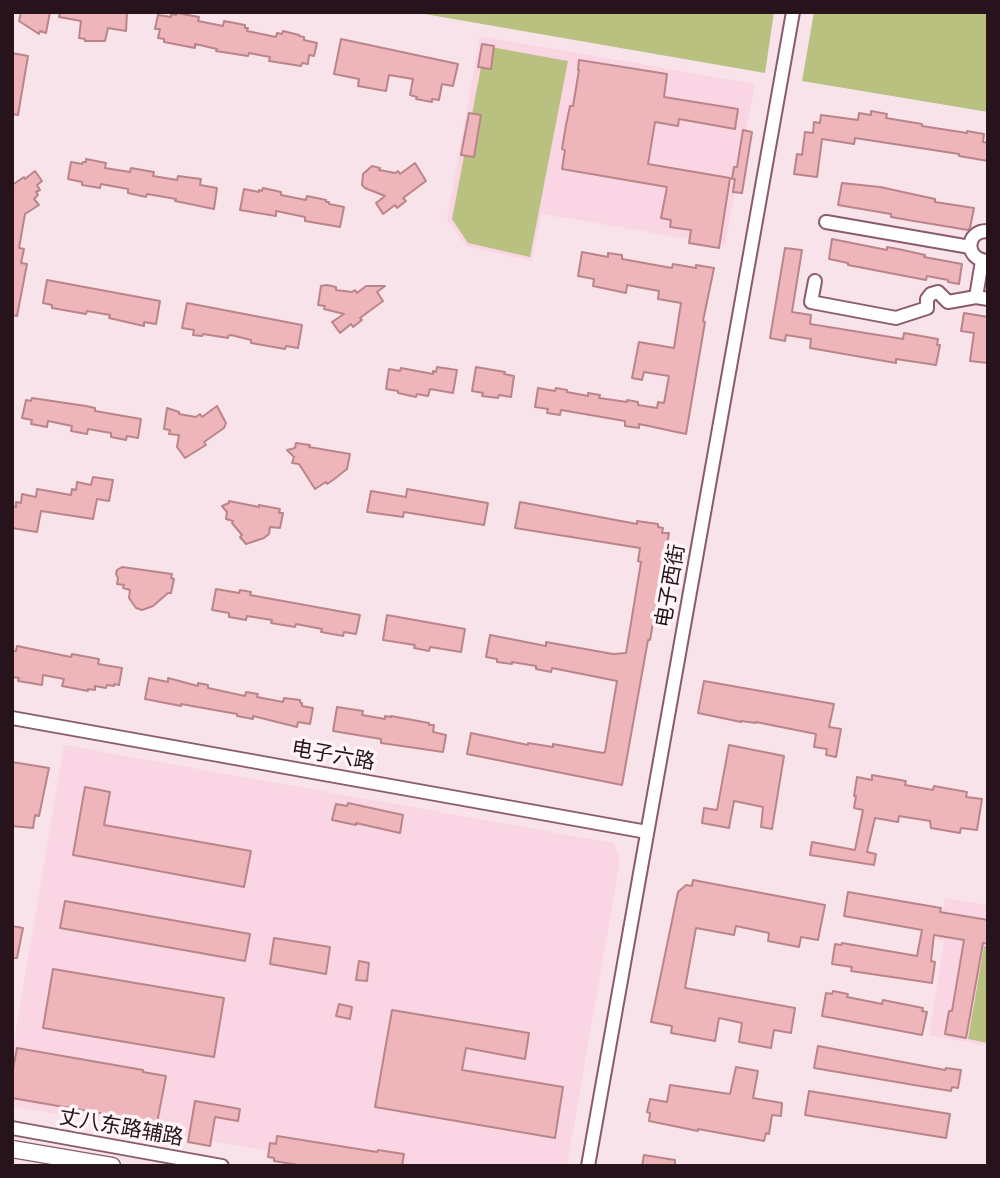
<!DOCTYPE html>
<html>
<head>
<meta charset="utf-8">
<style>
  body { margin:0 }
  #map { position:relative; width:1000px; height:1178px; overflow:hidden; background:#f9e3eb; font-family:"Libre Baskerville",serif }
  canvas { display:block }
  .frame { position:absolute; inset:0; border:14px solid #26131b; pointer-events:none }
</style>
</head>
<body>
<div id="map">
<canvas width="1000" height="1178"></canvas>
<div class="frame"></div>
</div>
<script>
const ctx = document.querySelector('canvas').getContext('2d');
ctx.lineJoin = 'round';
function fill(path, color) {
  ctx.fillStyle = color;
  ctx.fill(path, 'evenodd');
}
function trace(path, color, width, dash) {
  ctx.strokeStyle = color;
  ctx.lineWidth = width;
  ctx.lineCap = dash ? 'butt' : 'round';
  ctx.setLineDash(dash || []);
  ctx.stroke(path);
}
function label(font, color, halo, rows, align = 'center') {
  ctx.font = font + ' "Libre Baskerville","Noto Sans SC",serif';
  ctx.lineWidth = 7;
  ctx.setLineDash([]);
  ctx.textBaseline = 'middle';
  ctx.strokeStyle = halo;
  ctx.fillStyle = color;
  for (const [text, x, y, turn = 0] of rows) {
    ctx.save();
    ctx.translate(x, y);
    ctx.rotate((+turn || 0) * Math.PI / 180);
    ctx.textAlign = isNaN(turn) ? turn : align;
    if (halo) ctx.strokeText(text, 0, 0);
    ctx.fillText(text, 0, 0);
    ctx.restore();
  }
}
const built = new Path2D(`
  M480 36 755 84 725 245 541 214 532 261 466 246 447 219Z
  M64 745 614 843 620 861 567 1166H353L12 1106V1053Z
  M945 898 988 905V1046L929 1035 944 941 938 940Z`);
const green = new Path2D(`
  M413 12H774L765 73Z
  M814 12H988V112L802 81Z
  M485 46 568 61 530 257 468 243 452 219Z
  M984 946 988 947V1043L968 1039Z`);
const building = new Path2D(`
  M21 12H50L46 33 40 31 39 34 19 21Z
  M60 12H127L126 31 108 28 105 41H85V39L79 38 81 21 59 17Z
  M177 13 199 17 198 21 223 26 224 21 245 25V28H248L247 31 276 37 277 33 282 34 283 31 299 35V36L304 37V40L317 43 314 56 309 55 308 64 302 63 301 66 269 61 270 57 259 55 249 53 248 56 216 51 217 49 195 44V48L164 42V39L158 38 160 29H155L158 15 171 17V14L176 15Z
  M341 39 458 64 453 86 442 84 439 100 432 99V102L416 99 417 97 410 95 413 79 389 75 386 91 358 86 359 79 334 74Z
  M482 44 494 46 491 69 478 67Z
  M12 53 28 56 18 115 12 114Z
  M579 60 667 74 664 97 738 109 735 129 679 119 678 126 655 122 648 164 730 178 719 248 689 243 691 230 670 227 671 220 661 218 667 187 562 169 565 150 562 149 566 125 570 106H573L579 70H578Z
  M871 111 887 114 886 118 922 124V126L967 133V131L984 134 983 142 988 143V161L959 156V154L855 138 854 144 822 139 817 177 794 174 797 154 802 155 805 132 813 133 814 122 820 123 821 115 858 120 859 113 871 115Z
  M469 113 481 115 474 157 461 155Z
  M743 130 752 132 742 193 733 192 735 179H732L734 167H737Z
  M86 159 106 163 105 168 130 172 131 168 154 172 153 176 177 180 178 176 201 179 200 185 217 188 214 209 175 201 176 199 147 194 146 197 128 193V189L101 184 100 188 82 185V182L68 179 71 162 82 164 83 162H86Z
  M415 163 426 181 403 198 406 201 397 208 395 205 383 214 376 203 385 196 365 188 362 185 363 174 372 166 380 168 379 170 395 173 398 171 400 174Z
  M35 171 42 181 37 185 40 190 36 192 38 195 34 199 39 205 25 214 19 248 24 249 21 263 27 264 17 316 12 315V185L24 177 25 179Z
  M842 183 880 187 935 199V202L974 208 970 228 968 230 914 221 891 217V214L838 205Z
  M263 188 281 192V195L306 200 307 196 326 200V202H329V204L344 207 340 227 305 221V217L276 211V216L240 210 244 189 259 192V190L262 191Z
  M832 239 887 250V247L903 250 925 255 924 257 962 264 959 284 948 282V280L927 276 926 280 848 265V263L829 259Z
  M785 248 802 250 792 312 811 315 810 324 903 339 904 333 938 339 937 345H940L936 365 896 359V363L810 348 811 339 786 335 785 341 770 338Z
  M582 252 608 257V253L622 255V259L672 268 673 264 696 268V265L714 268 703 321 705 322 686 434 639 424V428L625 426V421L561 410 560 415 547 413 548 409 535 407 538 388 555 391 556 388 567 390V392L588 396V393L600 395 599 398 627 402V400L638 402V405L657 408 658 402 664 403 669 376 644 372 642 380 632 378 639 342 674 348 681 303 658 299 659 291 627 285 626 293 593 286 594 279 578 276Z
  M47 280 160 301 156 324 144 322V326L109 318 110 315 87 311 86 314 52 308V305L43 303Z
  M327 285 336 287V290L352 292 355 290 357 293 366 286H385L377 292 383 301 360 318 362 320 353 327 351 324 340 333 332 322 344 314 324 309 325 306 318 305 321 286Z
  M187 303 302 325 298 348 286 346 285 349 251 343V340L231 335 228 336V338L203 334 202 336 193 335 194 330 182 328Z
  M964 313 988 317V363L970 361 974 333 961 331Z
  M437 367 457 370 453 393 430 389 428 396 417 394 416 397 398 393V391L386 389 389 369 400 371 401 368 433 374V371L436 372Z
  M476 367 505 372 504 374 514 376 511 397 499 395 498 398 482 396 483 393 472 391Z
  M32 398 86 406 95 408V411L141 419 138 438 127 436 126 440 111 437V433L88 429 87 434 71 431 72 426 48 421 47 427 31 424 32 420 22 418 26 400 31 401Z
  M217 406 226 423 224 428 204 442 206 445 185 458 177 447 179 435 169 434 170 430 164 429 167 408 179 412V414L196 417 200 414 202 417Z
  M296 443 310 445 309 447 350 454 347 469 333 480 327 484 326 482 315 489 299 464 292 463 294 457 287 450 295 448Z
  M93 477 113 480 109 501 97 499 93 519 41 511 37 532 12 528V506L16 507V502L21 503 22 494 36 497 37 489 71 495 72 489 76 490 77 482 91 485Z
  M407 489 488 503 484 525 404 512 403 517 367 512 371 491 406 497Z
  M229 501 259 507V505L280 509 279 513H283L280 528 270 527 269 534 264 538 246 544 240 537 242 535 232 523 233 521 226 519 227 512 222 506 229 503Z
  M520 502 637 524V521L658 524V527L663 528 662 533H669L650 640H648L622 785 467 754 471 733 528 745V743L553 747V744L603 753 605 752 617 681 552 668 551 672 536 669V666L512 662V664L497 662V659L486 657 490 635 546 646V642L613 654 626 653 641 562 638 561 640 548 515 528Z
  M122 567 172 574 171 578 174 579 171 593H168L153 606 142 610 136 608 129 598 130 590 123 588 124 585 117 584 118 578 116 574 117 570Z
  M216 589 239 593 240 590 251 592 250 595 360 615 356 634 344 632 343 636 321 632 322 629 296 624 295 627 271 623 272 620 247 616 246 620 229 617V613L212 610Z
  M387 615 465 629 461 652 430 647 429 651 414 648 415 645 383 640Z
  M17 646 71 657 72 654 99 659 98 664 122 668 119 685 114 684V686L107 685 106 688 95 686V690L88 689V691L62 686 64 679 43 675 42 685 18 681 19 678 12 677V651H16Z
  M149 678 168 682V678L198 686V683L208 685V688L245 696 246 692 258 694 257 697 283 702 284 698 300 700V702L302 703V706L313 708 310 724 298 722 297 727 253 716V719L237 716V714L181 704V706L145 699Z
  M704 681 834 704 829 727 841 729 836 757 826 755 827 749 814 747 816 734 756 722V723L741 721V722L698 713Z
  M337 707 363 711 362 715 385 719V716L391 717V716L429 723V725H434L433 732 446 735 443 752 381 743V739L333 731Z
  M729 745 784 756 772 829 761 827 763 807 734 801 729 828 702 823 704 808 717 810Z
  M12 762 49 768 39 816 35 815 33 828 12 826Z
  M872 775 906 781 905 785 933 790 934 786 967 792 966 797 982 799 977 830 961 828 960 833 931 828 930 821 899 816 898 822 875 818 867 852 876 854 874 865 810 855 812 842 855 850 863 810 854 808 856 796H854L857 777 872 780Z
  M85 787 110 792 104 825 251 851 244 887 73 855Z
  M348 803 403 815 400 833 356 823V825L332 820 336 804 347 806Z
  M693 880 825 905 818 940 801 937 799 947 768 941 769 933 736 926 734 935 696 928 685 988 795 1008 791 1033 774 1030 771 1048 739 1042 742 1023 719 1018 715 1041 671 1033 672 1026 651 1022 678 892 686 885 692 886Z
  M848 892 941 908 940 912 988 920V944L983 943 966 1038 945 1034 949 1011H952L964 940 934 935 931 961 935 962 932 983 851 971 852 967 832 964 835 944 841 945 842 943 917 956 922 930 844 916Z
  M65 901 250 934 245 961 60 928Z
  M12 926 23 928 17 958H12Z
  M274 938 330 947 326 974 270 964Z
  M359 961 369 963 367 981 356 980Z
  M53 969 224 998 214 1057 43 1028Z
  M833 991 848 994 847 997 882 1004 883 1000 923 1008 922 1011 927 1012 922 1035 822 1016 826 993 832 994Z
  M339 1004 352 1007 350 1019 336 1016Z
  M392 1010 529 1033 525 1059 466 1048 462 1070 563 1087 555 1138 375 1107Z
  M818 1046 945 1070 946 1068 961 1070 958 1088 952 1087 951 1091 920 1086 814 1068Z
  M17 1048 143 1070V1072L166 1076 157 1123 12 1098V1074Z
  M736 1067 758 1071 753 1098 782 1103 781 1116 772 1115 769 1134 766 1133 764 1141 698 1129V1131L649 1121 650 1113 647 1112 650 1099 667 1102 670 1085 730 1094Z
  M809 1091 950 1114 946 1138 805 1115Z
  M195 1101 240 1109 238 1121 215 1117 210 1146 188 1142Z
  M277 1136 377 1152 378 1150 404 1154 402 1166H304L274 1161V1158L268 1157 270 1143 276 1144Z
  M644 1155 675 1160V1166H642Z`);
const minor = new Path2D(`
  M826 222 970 247
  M988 231C965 230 964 260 988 261
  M815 281 811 302 896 318 927 308V299L931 294 938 292 948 302 976 297 988 299
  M976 297 982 261
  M12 718 647 832
  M12 1128 222 1166
  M588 1166 793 12`);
const major = new Path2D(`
  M12 1149 112 1166`);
const streetNames = [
  ["电子西街",671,586,-80],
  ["电子六路",333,756,10],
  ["丈八东路辅路",121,1128,10]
];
fill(built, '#fad5e3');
fill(green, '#b9c180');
fill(building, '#eeb6ba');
trace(building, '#ba8589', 2);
trace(minor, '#895b6d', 16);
trace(major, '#895b6d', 19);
trace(minor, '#fff', 12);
trace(major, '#fff', 16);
label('21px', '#26131b', '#fff4f8', streetNames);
</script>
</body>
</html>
